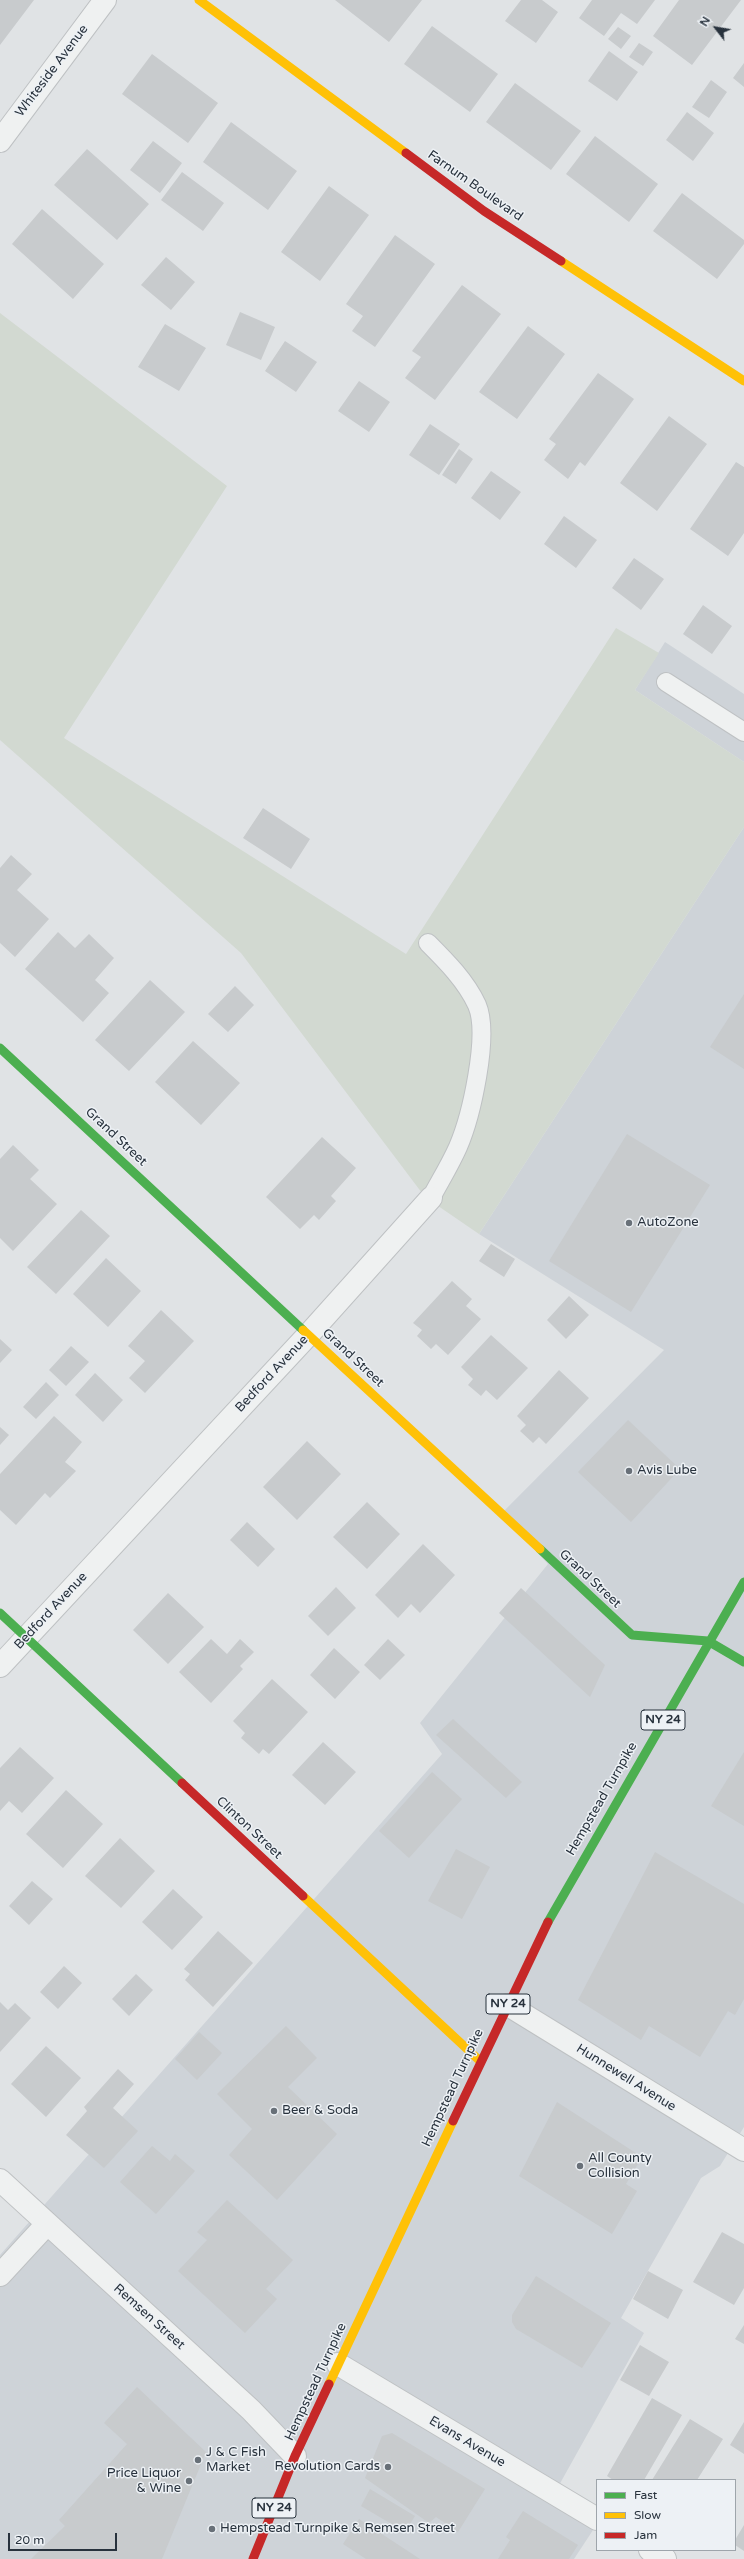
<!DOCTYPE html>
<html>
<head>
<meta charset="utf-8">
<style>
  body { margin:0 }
  #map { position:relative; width:744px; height:2559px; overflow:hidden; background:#e0e3e5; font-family:"Varela Round",sans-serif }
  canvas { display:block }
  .legend { position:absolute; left:596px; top:2479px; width:140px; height:72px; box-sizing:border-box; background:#edf1f5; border:1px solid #9ea5ab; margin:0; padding:5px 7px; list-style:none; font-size:12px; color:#28323d }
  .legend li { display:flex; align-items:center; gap:8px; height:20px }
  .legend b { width:20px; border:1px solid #9ea5ab }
  .north { position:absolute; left:696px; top:8px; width:40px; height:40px; -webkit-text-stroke:3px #edf1f5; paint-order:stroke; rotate:301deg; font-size:11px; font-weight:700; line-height:16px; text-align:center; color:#28323d }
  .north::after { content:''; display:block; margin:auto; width:14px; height:18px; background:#28323d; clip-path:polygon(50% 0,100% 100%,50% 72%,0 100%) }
  .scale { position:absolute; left:8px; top:2533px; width:109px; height:18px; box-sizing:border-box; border:2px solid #28323d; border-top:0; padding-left:5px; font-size:12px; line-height:14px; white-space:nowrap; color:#28323d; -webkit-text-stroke:3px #edf1f5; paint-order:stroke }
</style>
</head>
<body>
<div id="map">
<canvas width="744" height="2559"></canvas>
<ul class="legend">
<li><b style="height:5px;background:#4caf50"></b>Fast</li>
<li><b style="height:5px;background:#ffc107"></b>Slow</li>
<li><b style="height:5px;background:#c62828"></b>Jam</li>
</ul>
<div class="north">N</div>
<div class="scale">20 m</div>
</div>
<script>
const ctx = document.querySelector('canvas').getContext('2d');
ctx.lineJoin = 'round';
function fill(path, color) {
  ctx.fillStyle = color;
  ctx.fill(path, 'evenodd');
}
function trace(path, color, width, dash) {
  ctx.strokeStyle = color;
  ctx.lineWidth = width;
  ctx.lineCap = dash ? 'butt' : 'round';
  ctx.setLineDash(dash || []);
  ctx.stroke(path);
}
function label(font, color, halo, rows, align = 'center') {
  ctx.font = font + ' "Varela Round",sans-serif';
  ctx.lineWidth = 3;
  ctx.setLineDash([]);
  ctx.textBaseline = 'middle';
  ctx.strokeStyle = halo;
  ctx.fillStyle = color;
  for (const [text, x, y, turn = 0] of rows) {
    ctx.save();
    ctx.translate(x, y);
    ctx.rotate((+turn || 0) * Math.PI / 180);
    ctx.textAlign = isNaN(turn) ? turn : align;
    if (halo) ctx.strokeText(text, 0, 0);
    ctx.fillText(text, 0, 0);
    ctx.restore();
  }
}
const built = new Path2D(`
  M665 642 744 694V762L635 690Z
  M744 827V2127L720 2166 701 2178 621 2318 644 2333 558 2487 597 2524 574 2559H0V2255L442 1754 420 1723 548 1564 501 1514 664 1350 479 1234Z`);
const green = new Path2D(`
  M0 313 227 486 64 738 406 954 616 628 659 653 635 690 744 762V827L479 1234 425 1197 241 953 0 740Z`);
const building = new Path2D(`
  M0 0H34L0 45Z
  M335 0H422L389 42Z
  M521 0H542L558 12 536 43 505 21Z
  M592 0H655L637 24 621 13 604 36 579 18Z
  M679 0H741L692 65 653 36Z
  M432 26 498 74 470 112 404 64Z
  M618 27 631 36 621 49 608 39Z
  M639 43 653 52 643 66 629 57Z
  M609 51 638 72 617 101 588 81Z
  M152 54 218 103 188 143 122 94Z
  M744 63V87L733 78Z
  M711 80 727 92 709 118 692 107Z
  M515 83 581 131 551 170 486 122Z
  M687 112 714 133 693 161 666 140Z
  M231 122 297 171 268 210 203 162Z
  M595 136 658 184 629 222 566 174Z
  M153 141 182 163 160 193 130 170Z
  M87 149 149 204 117 240 54 185Z
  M182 172 224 203 203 231 161 200Z
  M329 186 369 215 320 281 281 252Z
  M682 193 744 240V244L717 279 653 231Z
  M42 209 104 264 73 299 12 244Z
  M395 235 435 264 375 347 352 331 363 316 346 304Z
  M166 257 195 282 171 310 141 285Z
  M462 285 501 314 435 400 405 378 421 357 412 351Z
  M240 312 275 327 261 360 226 345Z
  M165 324 206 348 179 391 138 367Z
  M528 326 565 354 517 419 479 392Z
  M285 341 317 362 296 392 265 371Z
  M598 373 634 399 585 466 580 462 568 479 544 460 556 444 549 439Z
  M359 381 390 402 369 432 338 411Z
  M669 416 707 444 657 511 620 483Z
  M430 424 460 444 439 475 409 455Z
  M459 449 473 459 456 484 442 475Z
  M736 462 744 467V533L728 556 690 529Z
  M491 471 521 492 500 520 471 498Z
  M564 516 597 540 576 568 544 544Z
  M634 558 664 579 641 610 612 588Z
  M703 605 732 626 712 654 683 634Z
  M263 808 310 839 291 869 243 838Z
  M11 855 32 874 17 890 49 919 15 957 0 943V868Z
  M58 932 75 948 89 934 114 958 95 980 109 993 83 1022 25 969Z
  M150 980 185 1012 129 1071 95 1040Z
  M235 986 254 1005 228 1032 208 1014Z
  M744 994V1069L710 1047Z
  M193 1041 240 1083 201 1125 155 1082Z
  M627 1134 710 1185 631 1312 549 1261Z
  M322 1137 356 1168 331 1196 336 1201 319 1220 314 1215 300 1229 266 1197Z
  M13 1145 39 1170 30 1179 57 1204 13 1251 0 1238V1159Z
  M81 1210 110 1236 56 1294 27 1267Z
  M491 1244 515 1259 504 1277 479 1261Z
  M106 1258 141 1291 108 1327 73 1294Z
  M452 1281 472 1299 466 1306 481 1319 448 1355 436 1344 431 1349 417 1336 422 1330 413 1323Z
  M569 1296 589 1315 566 1339 547 1320Z
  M161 1310 194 1341 145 1393 129 1378 145 1361 128 1346Z
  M491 1335 528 1368 497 1400 486 1390 481 1396 468 1385 473 1379 461 1367Z
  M0 1339 12 1350 0 1363Z
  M71 1346 89 1362 66 1386 49 1370Z
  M559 1370 589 1398 546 1444 539 1437 533 1443 520 1431 526 1425 517 1416Z
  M95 1373 123 1400 103 1422 75 1395Z
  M46 1382 59 1395 36 1419 23 1407Z
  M54 1416 82 1442 65 1462 76 1471 50 1498 45 1493 16 1525 0 1510V1474Z
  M628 1420 680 1469 631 1522 578 1472Z
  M0 1427 9 1435 0 1445Z
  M307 1441 341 1474 297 1520 263 1487Z
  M367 1502 400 1534 367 1569 333 1537Z
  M247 1522 275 1549 258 1567 230 1540Z
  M423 1544 455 1575 420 1613 411 1604 398 1618 375 1595Z
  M336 1587 356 1608 328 1636 308 1616Z
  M521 1588 605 1665 590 1697 499 1613Z
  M168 1593 204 1627 168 1664 133 1630Z
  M211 1639 227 1654 240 1639 254 1652 240 1666 243 1669 211 1703 179 1672Z
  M388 1639 405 1655 380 1680 364 1665Z
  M334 1648 360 1672 335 1699 310 1675Z
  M272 1679 308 1712 269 1754 263 1749 259 1754 241 1738 245 1733 233 1721Z
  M453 1719 522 1782 506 1798 436 1735Z
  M323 1742 356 1772 325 1805 292 1775Z
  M20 1747 54 1778 22 1813 9 1801 0 1811V1768Z
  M744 1752V1826L711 1806Z
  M432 1772 462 1799 409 1858 379 1831Z
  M66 1790 103 1824 63 1868 26 1834Z
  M120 1838 155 1871 121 1908 85 1876Z
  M456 1849 490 1867 462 1919 428 1901Z
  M655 1852 744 1904V1999L735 2015 728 2011 700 2057 649 2026 641 2040 578 2000Z
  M32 1881 53 1899 29 1925 9 1906Z
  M173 1889 203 1917 172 1950 142 1922Z
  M218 1931 253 1963 213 2007 185 1980 190 1974 184 1969Z
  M64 1966 82 1983 58 2009 40 1992Z
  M136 1974 153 1990 129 2016 112 1999Z
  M0 2002 8 2010 15 2003 31 2018 0 2052Z
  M286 2026 317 2058 288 2087 337 2134 277 2200 229 2155 252 2129 217 2094Z
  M199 2032 222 2053 197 2080 175 2059Z
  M46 2046 81 2078 46 2117 11 2084Z
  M118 2069 134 2084 113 2108 138 2131 104 2168 66 2135 87 2111 84 2107Z
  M557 2102 642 2157 626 2184 637 2191 612 2234 519 2176Z
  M152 2146 170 2161 175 2154 195 2171 156 2214 120 2182Z
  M227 2200 293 2260 266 2289 277 2299 245 2333 178 2271 207 2240 197 2232Z
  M722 2232 744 2244V2288L734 2305 693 2282Z
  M648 2271 683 2290 668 2319 633 2299Z
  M536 2276 611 2323 582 2368 516 2329 512 2322V2315Z
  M744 2325V2344L735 2339Z
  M640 2345 669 2362 649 2396 620 2380Z
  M137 2387 206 2452 162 2559H31L65 2526 59 2520 127 2444 104 2423Z
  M652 2398 682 2415 644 2480H613L607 2476Z
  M690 2419 723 2439 697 2480H652Z
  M744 2422V2454L730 2445Z
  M392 2433 485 2489 458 2532 436 2517 429 2523 365 2478 382 2436Z
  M370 2489 415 2516 405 2532 361 2506Z
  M523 2511 578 2545 569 2559H498L510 2540 506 2537Z
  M359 2519 420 2559H366L343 2544Z
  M744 2525V2551L735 2545V2540Z`);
const lane = new Path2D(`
  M666 682 744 732
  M428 943C446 961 466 981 477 1005 490 1035 471 1117 458 1147 450 1165 440 1181 431 1198`);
const street = new Path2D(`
  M0 141 105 0
  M0 1666 309 1334 431 1198
  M508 2005 744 2150
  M0 2180 251 2410 295 2456
  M0 2275 47 2224
  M338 2364 597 2519
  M650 2550 665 2559`);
const fast = new Path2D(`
  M0 1048 303 1330
  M540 1549 632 1635 708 1641 744 1662
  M0 1613 182 1783
  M548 1922 744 1582`);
const slow = new Path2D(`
  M199 0 406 153
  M561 261 744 381
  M303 1330 540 1549
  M303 1896 480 2061
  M329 2384 453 2121`);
const jam = new Path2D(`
  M406 153 484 211 561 261
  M182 1783 303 1896
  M453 2121 548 1922
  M253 2559 295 2456 329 2384`);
const markers = [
  [629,1223,4,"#687078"],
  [629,1471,4,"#687078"],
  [274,2111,4,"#687078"],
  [580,2166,4,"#687078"],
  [198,2460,4,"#687078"],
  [388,2467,4,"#687078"],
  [189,2481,4,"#687078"],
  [212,2529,4,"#687078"]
];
const shields = [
  [663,1720,44],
  [508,2004,44],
  [274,2508,44]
];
const shieldNames = [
  ["NY 24",663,1720],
  ["NY 24",508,2004],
  ["NY 24",274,2508]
];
const streetNames = [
  ["Whiteside Avenue",52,71,-53],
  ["Farnum Boulevard",475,186,35],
  ["Grand Street",116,1137,43],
  ["Grand Street",353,1358,43],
  ["Bedford Avenue",272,1374,-47],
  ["Grand Street",590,1579,43],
  ["Bedford Avenue",51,1611,-47],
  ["Hempstead Turnpike",602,1799,-60],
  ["Clinton Street",249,1828,43],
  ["Hunnewell Avenue",626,2078,32],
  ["Hempstead Turnpike",453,2088,-65],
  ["Remsen Street",149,2317,42],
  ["Hempstead Turnpike",316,2382,-65],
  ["Evans Avenue",467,2442,31]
];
const poiNames = [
  ["AutoZone",637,1223],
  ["Avis Lube",637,1471],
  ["Beer & Soda",282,2111],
  ["All County",588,2159],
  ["Collision",588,2174],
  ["J & C Fish",206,2453],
  ["Market",206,2468],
  ["Revolution Cards",380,2467,"right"],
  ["Price Liquor",181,2474,"right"],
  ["& Wine",181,2489,"right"],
  ["Hempstead Turnpike & Remsen Street",220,2529]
];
fill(built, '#ced3d8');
fill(green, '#d2d9d1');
fill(building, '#c8cbcd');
trace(lane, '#bec1c3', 20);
trace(street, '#bec1c3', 24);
trace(lane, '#eff1f1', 18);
trace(street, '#eff1f1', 22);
trace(fast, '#4caf50', 9);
trace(slow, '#ffc107', 9);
trace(jam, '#c62828', 9);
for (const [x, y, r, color] of markers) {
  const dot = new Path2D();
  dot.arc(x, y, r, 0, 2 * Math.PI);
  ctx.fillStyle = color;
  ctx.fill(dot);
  trace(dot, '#edf1f5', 1.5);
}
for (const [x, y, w] of shields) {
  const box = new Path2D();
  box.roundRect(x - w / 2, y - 10, w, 20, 3);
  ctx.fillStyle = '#edf1f5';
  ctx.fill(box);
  trace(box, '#28323d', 1);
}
label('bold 12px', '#28323d', null, shieldNames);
label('13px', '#28323d', '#edf1f5', streetNames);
label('13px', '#28323d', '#edf1f5', poiNames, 'left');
</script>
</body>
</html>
